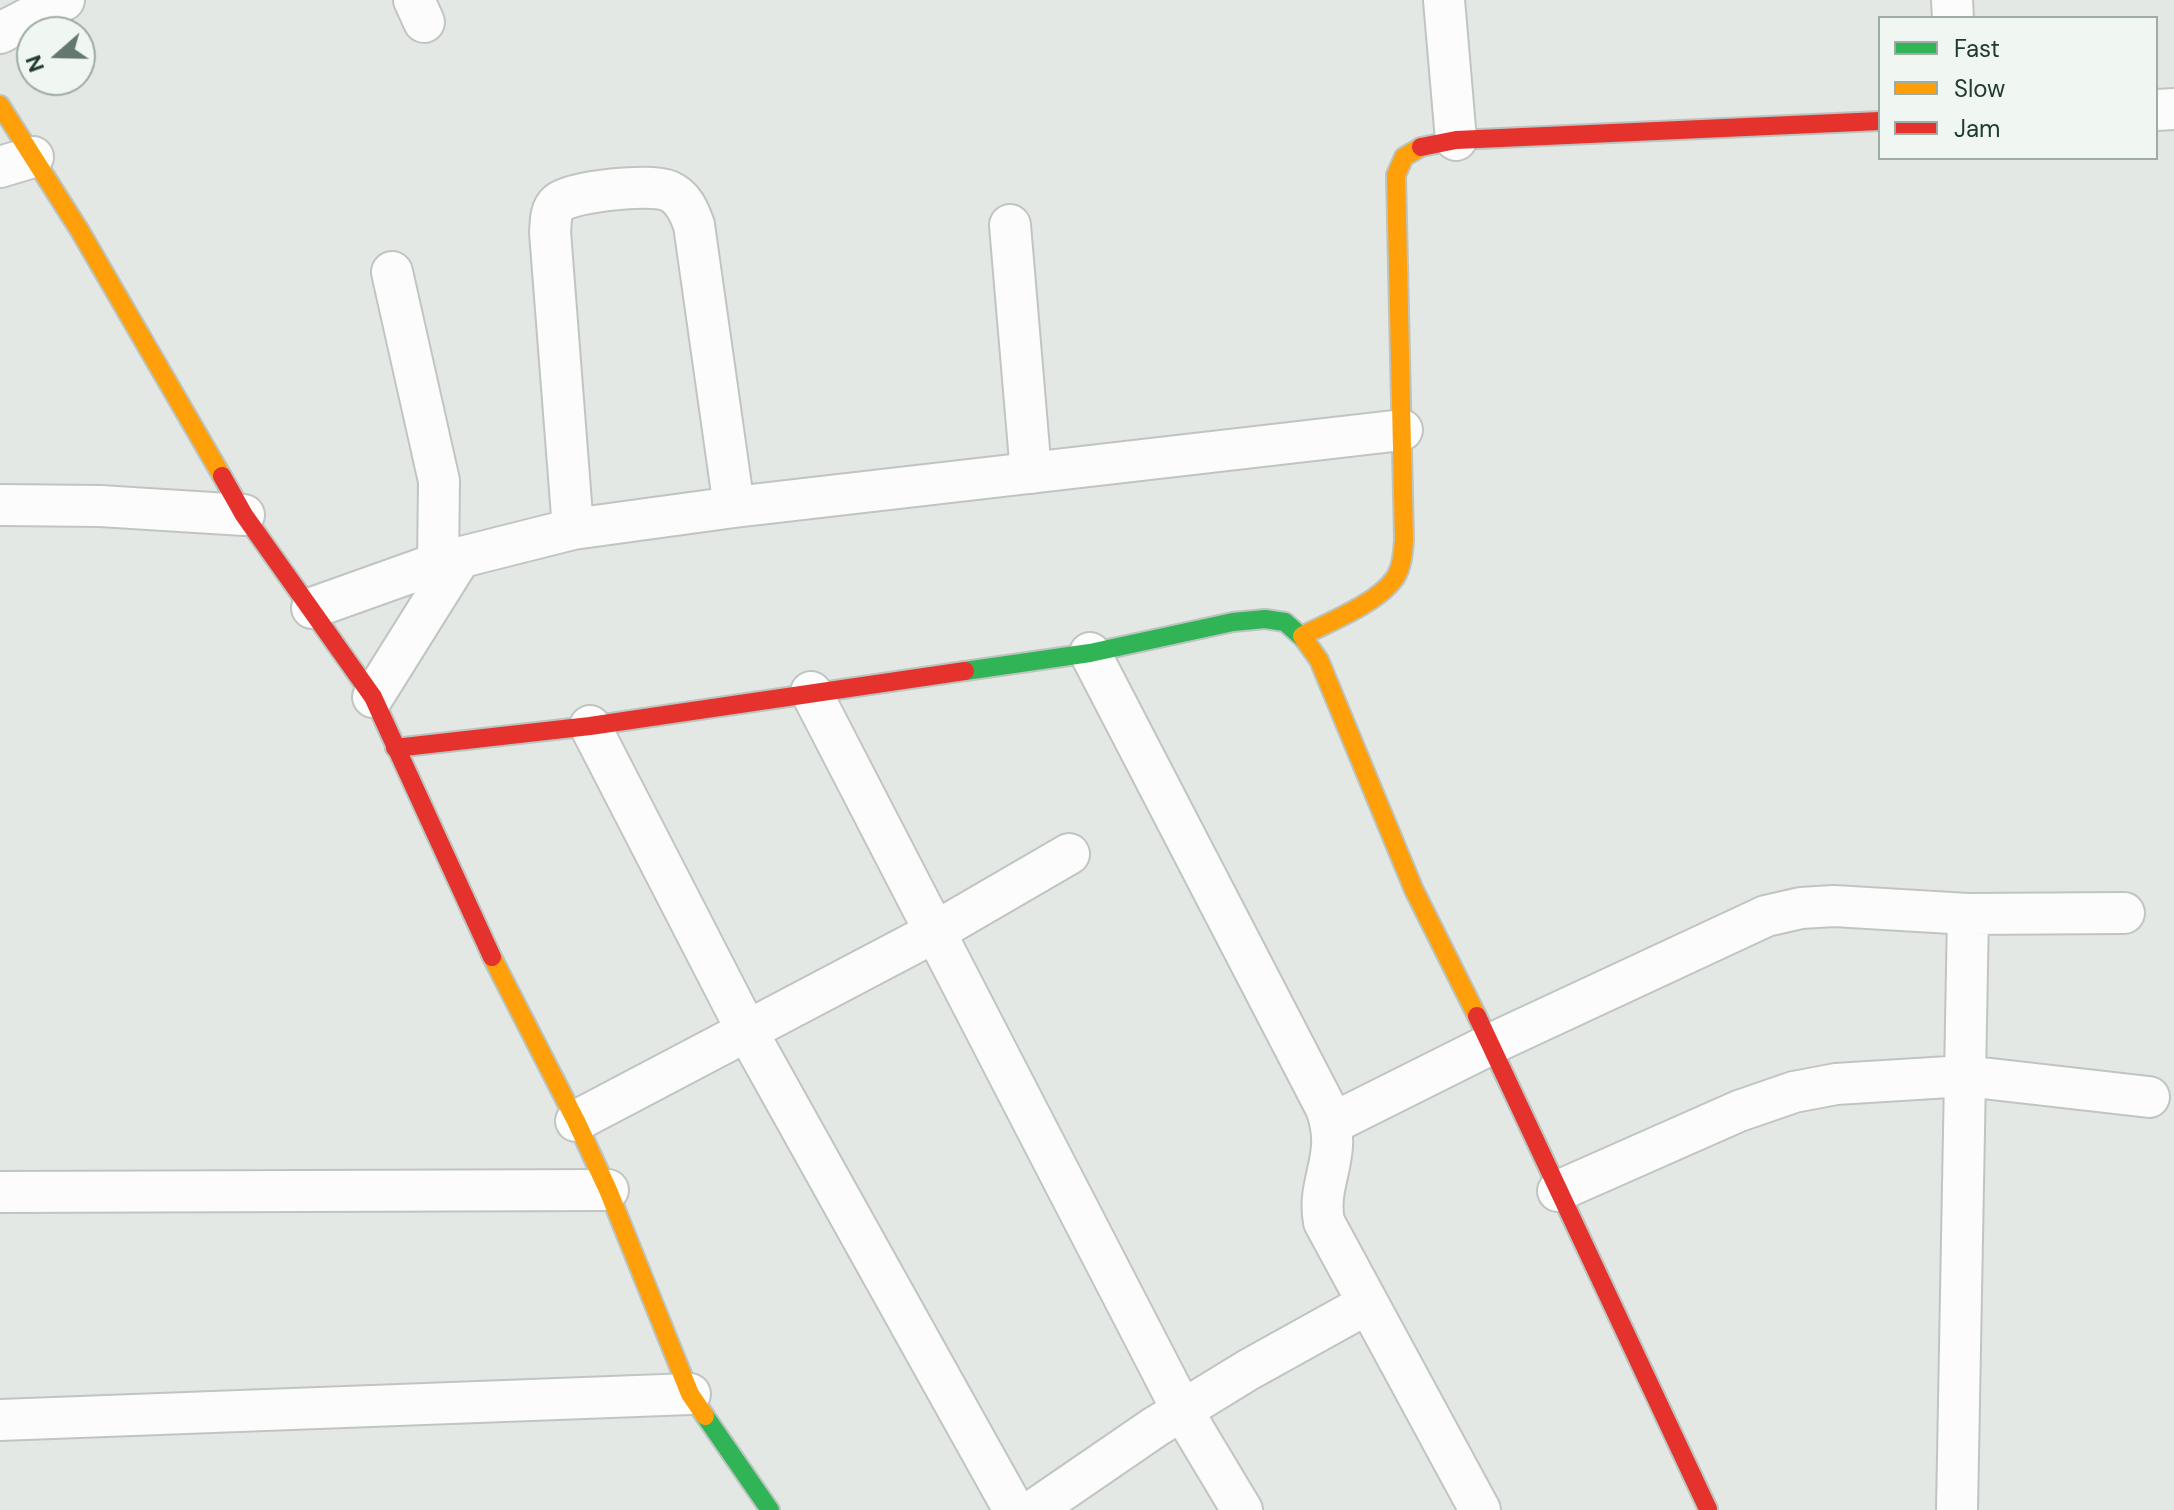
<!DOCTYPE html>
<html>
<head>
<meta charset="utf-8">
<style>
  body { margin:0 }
  #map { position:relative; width:2174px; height:1510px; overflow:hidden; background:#e3e8e5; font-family:"DM Sans",sans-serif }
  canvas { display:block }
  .legend { position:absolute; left:1878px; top:16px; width:280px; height:144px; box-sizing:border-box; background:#f0f7f2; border:2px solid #9daca4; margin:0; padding:10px 14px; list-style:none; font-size:24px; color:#203b2f }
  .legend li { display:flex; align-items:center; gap:16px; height:40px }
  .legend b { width:40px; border:2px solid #9daca4 }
  .north { position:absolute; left:16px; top:16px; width:80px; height:80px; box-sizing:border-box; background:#f0f7f2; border:2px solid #9daca4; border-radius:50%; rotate:250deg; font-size:22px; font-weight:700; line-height:32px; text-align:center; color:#203b2f }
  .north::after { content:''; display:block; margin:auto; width:28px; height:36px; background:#64786f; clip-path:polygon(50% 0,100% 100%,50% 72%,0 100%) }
</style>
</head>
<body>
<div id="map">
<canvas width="2174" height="1510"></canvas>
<ul class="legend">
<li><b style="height:10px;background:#30b455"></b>Fast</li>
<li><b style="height:10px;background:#ff9f0a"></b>Slow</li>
<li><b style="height:10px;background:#e5322d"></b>Jam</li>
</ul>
<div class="north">N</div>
</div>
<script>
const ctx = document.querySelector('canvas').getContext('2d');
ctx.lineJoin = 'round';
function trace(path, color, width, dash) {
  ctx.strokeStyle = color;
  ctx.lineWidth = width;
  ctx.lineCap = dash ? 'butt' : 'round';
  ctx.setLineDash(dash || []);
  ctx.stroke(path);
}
const street = new Path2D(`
  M414 0 424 22
  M1444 0 1456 140
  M1952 0 1953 18
  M0 33 64 0
  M2156 110 2174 109
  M0 167 33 157
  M1010 225 1031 473
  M392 272 439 481 438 563
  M0 505 100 506 244 515
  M573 529 550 232C551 222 550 210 558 203 573 191 651 183 669 191 683 197 689 211 694 225L734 507
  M312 608 438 563 573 529 734 507 1402 430
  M1090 653 1326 1108C1344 1157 1316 1180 1324 1222L1480 1510
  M811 692 1182 1410 1242 1510
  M373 697 460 558
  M590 726 748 1033 1014 1510
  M576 1121 933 933 1069 854
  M1331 1124 1491 1044 1766 916 1801 908 1834 906 1968 914 2124 913
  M1558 1191 1739 1111 1794 1092 1836 1084 1965 1076 2149 1097
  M0 1192 608 1190
  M0 1420 690 1394
  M1034 1510 1155 1427 1248 1370 1367 1304
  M1957 1510 1968 914`);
const fast = new Path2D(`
  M965 671 1090 653 1233 622 1265 619 1285 622 1304 639
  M705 1416 770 1510`);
const slow = new Path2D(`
  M0 105 80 231 222 476
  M1302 636C1329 622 1378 603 1395 578 1402 567 1403 553 1404 540L1396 175 1404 157 1421 147
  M1304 639 1319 660 1414 890 1477 1016
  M492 957 576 1121 608 1190 690 1394 705 1416`);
const jam = new Path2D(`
  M1421 147 1456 140 1880 121
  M222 476 244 515 373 697 492 957
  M395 748 590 726 965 671
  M1477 1016 1708 1509`);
trace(street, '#c0c5c2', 44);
trace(fast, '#bcc4c0', 22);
trace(slow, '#bcc4c0', 22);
trace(jam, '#bcc4c0', 22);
trace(street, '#fbfcfb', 40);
trace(fast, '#30b455', 18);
trace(slow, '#ff9f0a', 18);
trace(jam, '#e5322d', 18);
</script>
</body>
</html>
